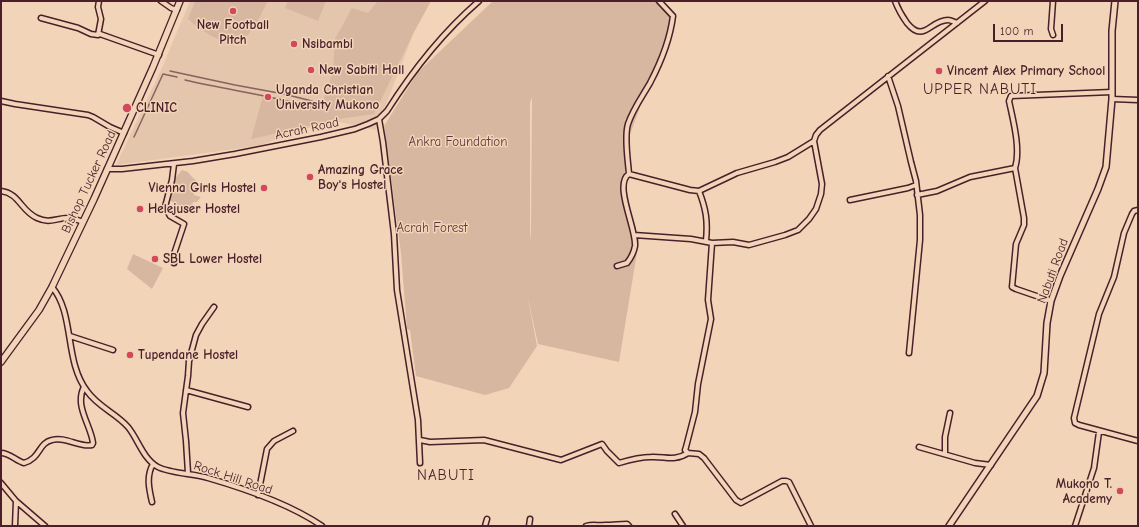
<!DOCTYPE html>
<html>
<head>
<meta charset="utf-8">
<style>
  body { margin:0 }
  #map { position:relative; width:1139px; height:527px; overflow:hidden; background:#f2d5b8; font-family:"Comic Neue",sans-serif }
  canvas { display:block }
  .frame { position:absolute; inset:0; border:2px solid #4a1f2b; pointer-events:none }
  .scale { position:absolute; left:993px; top:24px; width:70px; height:18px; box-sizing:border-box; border:2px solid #4a1f2b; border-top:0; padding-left:5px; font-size:12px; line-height:14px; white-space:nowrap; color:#4a1f2b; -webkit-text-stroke:3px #f2d5b8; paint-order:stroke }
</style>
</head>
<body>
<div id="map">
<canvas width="1139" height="527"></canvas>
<div class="frame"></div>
<div class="scale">100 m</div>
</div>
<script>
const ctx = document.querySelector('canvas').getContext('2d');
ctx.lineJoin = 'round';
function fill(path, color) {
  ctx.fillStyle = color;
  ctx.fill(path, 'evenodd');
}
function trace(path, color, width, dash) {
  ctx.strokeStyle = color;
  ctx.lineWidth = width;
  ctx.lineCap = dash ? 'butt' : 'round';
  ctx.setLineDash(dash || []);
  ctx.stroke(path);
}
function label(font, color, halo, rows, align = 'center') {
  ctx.font = font + ' "Comic Neue",sans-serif';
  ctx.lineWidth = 3;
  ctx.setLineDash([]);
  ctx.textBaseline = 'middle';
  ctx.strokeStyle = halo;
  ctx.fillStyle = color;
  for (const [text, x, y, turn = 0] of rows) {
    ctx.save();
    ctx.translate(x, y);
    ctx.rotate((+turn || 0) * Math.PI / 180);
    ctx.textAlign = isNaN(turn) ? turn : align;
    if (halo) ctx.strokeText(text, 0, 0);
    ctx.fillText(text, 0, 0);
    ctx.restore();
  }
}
const built = new Path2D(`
  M190 1H431L414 32 376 130 330 120 258 146 116 165 161 70Z`);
const green = new Path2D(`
  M195 1H268C262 12 253 33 242 40 227 50 199 29 188 19Z
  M288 1H326L318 21 285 8Z
  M378 1H431L414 32 374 114 330 120 327 122 251 139 263 96 316 106 324 98 333 72 335 39 352 8 368 13Z
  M493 1H659L673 16 627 143 624 182 639 240 619 362 538 344 527 293 537 346 509 388 485 395 416 376 410 330 407 329 401 253 384 126 418 72ZM532 97 531 230 530 241V103Z
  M182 170 188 172 192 177 208 190 202 193 194 191V195L201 197 197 202H193L191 209 178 206 168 199 175 178Z
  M133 254 163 268 152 289 127 269Z`);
const stream = new Path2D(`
  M170 71 235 85 284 94 312 101
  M185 80C227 90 270 95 311 107
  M134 137 163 74 177 77`);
const minor = new Path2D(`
  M99 1 98 7 101 19 98 35 100 34 159 55
  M161 1 171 8 177 10
  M895 1C898 9 902 16 907 23 924 44 930 20 948 20 951 20 954 22 957 23
  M41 18 78 28 91 34 98 35
  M1053 35 1051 29 1053 1
  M888 76 898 106 911 162 916 181 920 215V240L909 353
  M1112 99 1138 100
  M1 101 15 104 88 115 93 117 110 127 124 133
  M379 119 383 142 394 234 397 290 418 420 420 463
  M1015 168 1024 218V225L1016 244 1012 287 1016 289 1051 301
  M107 169H122L193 161 235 154 321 137 355 129 368 124 379 119 387 111C413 70 442 33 479 1
  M629 174C628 160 624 137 628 124 633 109 642 97 650 83 661 62 670 40 673 16L659 1
  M1 191C19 193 21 211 37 218 50 224 56 218 68 218 73 218 78 220 83 222
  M699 191C706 209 708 221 706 241
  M917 195 937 191 970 177 1015 168C1021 149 1013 120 1009 101L1011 96 1112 92
  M850 200 908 188 916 185
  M1138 210 1134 211 1132 214 1124 233 1114 277 1099 314 1074 418 1075 423 1079 425 1138 441
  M634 235 691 239 712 243 733 242 749 245 785 235 798 230 809 219 816 209 821 194 822 184 814 141 816 135 820 130 985 1
  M174 263V254L184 224 170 216 165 207 172 180 174 164
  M617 266 627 263C631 258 634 252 635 246 637 230 613 184 629 174L690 190 699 191 737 173 775 162 788 157 814 141
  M52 287C75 314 64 361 87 391 98 407 116 413 128 427 138 439 143 459 158 467 169 473 195 474 208 478 246 489 290 504 322 526
  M70 336 113 350
  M186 390 248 407
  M420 440 430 442 484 440 561 460 602 444 607 451 619 463C629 460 640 457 651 457 665 456 674 462 688 453L699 454 704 458 736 500 741 503 782 481H786L789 482 811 526
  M919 447 975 463 991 465
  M1 453C10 453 16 461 24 463 41 458 38 443 52 440 66 436 79 448 92 445L93 443C91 425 74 406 84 387
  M688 453 685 450 686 447 695 412 698 384 711 319 708 300 712 243
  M945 453V437L950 413
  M188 473 186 441 183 413 188 376 189 361 196 335 202 324 214 307
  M1 483 16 501 45 526
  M258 495 267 449 274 441 293 431
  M152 502C149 489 146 476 153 464
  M675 514 683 526
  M15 526 16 501
  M485 526 487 519
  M529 526 530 519
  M586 526C593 524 598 526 605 525 613 525 620 524 627 524L629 526
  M1075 526 1094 468 1099 432`);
const tertiary = new Path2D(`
  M949 526 1037 396 1044 373 1047 323 1051 301 1060 276 1098 189 1106 167 1112 99V31L1115 1`);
const secondary = new Path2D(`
  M1 362 39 310 52 287 94 199 153 67 180 1`);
const markers = [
  [233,11,4,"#d1495b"],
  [294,44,4,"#d1495b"],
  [311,70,4,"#d1495b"],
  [939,71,4,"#d1495b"],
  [268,97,4,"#d1495b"],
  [127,108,5,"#d1495b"],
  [310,177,4,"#d1495b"],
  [264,188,4,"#d1495b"],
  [140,209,4,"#d1495b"],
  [155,259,4,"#d1495b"],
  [130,355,4,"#d1495b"],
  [1120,491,4,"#d1495b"]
];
const poiNames = [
  ["New Football",233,25,"center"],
  ["Pitch",233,40,"center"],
  ["Nsibambi",302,44],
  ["New Sabiti Hall",319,70],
  ["Vincent Alex Primary School",947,71],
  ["Uganda Christian",276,90],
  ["University Mukono",276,105],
  ["CLINIC",136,108],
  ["Amazing Grace",318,170],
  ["Boy's Hostel",318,185],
  ["Vienna Girls Hostel",256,188,"right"],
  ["Helejuser Hostel",148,209],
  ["SBL Lower Hostel",163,259],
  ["Tupendane Hostel",138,355],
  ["Mukono T.",1112,484,"right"],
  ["Academy",1112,499,"right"]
];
const streetNames = [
  ["Acrah Road",307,129,-12],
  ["Bishop Tucker Road",89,182,-65],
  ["Nabuti Road",1053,271,-70],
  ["Rock Hill Road",233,478,18]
];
const parkNames = [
  ["Ankra Foundation",458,142],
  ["Acrah Forest",432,228]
];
const quarterNames = [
  ["UPPER NABUTI",980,90],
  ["NABUTI",446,476]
];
fill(built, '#e4c6ac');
fill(green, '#d7b7a0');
trace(stream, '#88625f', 1.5);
trace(minor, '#4a1f2b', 7);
trace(tertiary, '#4a1f2b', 8);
trace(secondary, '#4a1f2b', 8);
trace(minor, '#f2d5b8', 4);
trace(tertiary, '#f2d5b8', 5);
trace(secondary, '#f2d5b8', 5.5);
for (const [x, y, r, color] of markers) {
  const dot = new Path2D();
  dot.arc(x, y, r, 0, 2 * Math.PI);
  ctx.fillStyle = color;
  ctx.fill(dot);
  trace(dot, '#f2d5b8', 1.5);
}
label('bold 13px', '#4a1f2b', '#f2d5b8', poiNames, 'left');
label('13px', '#4a1f2b', '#f2d5b8', streetNames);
label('13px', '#5f363d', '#f2d5b8', parkNames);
ctx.letterSpacing = '1px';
label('15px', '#4a1f2b', '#f2d5b8', quarterNames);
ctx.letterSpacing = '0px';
</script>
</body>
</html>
